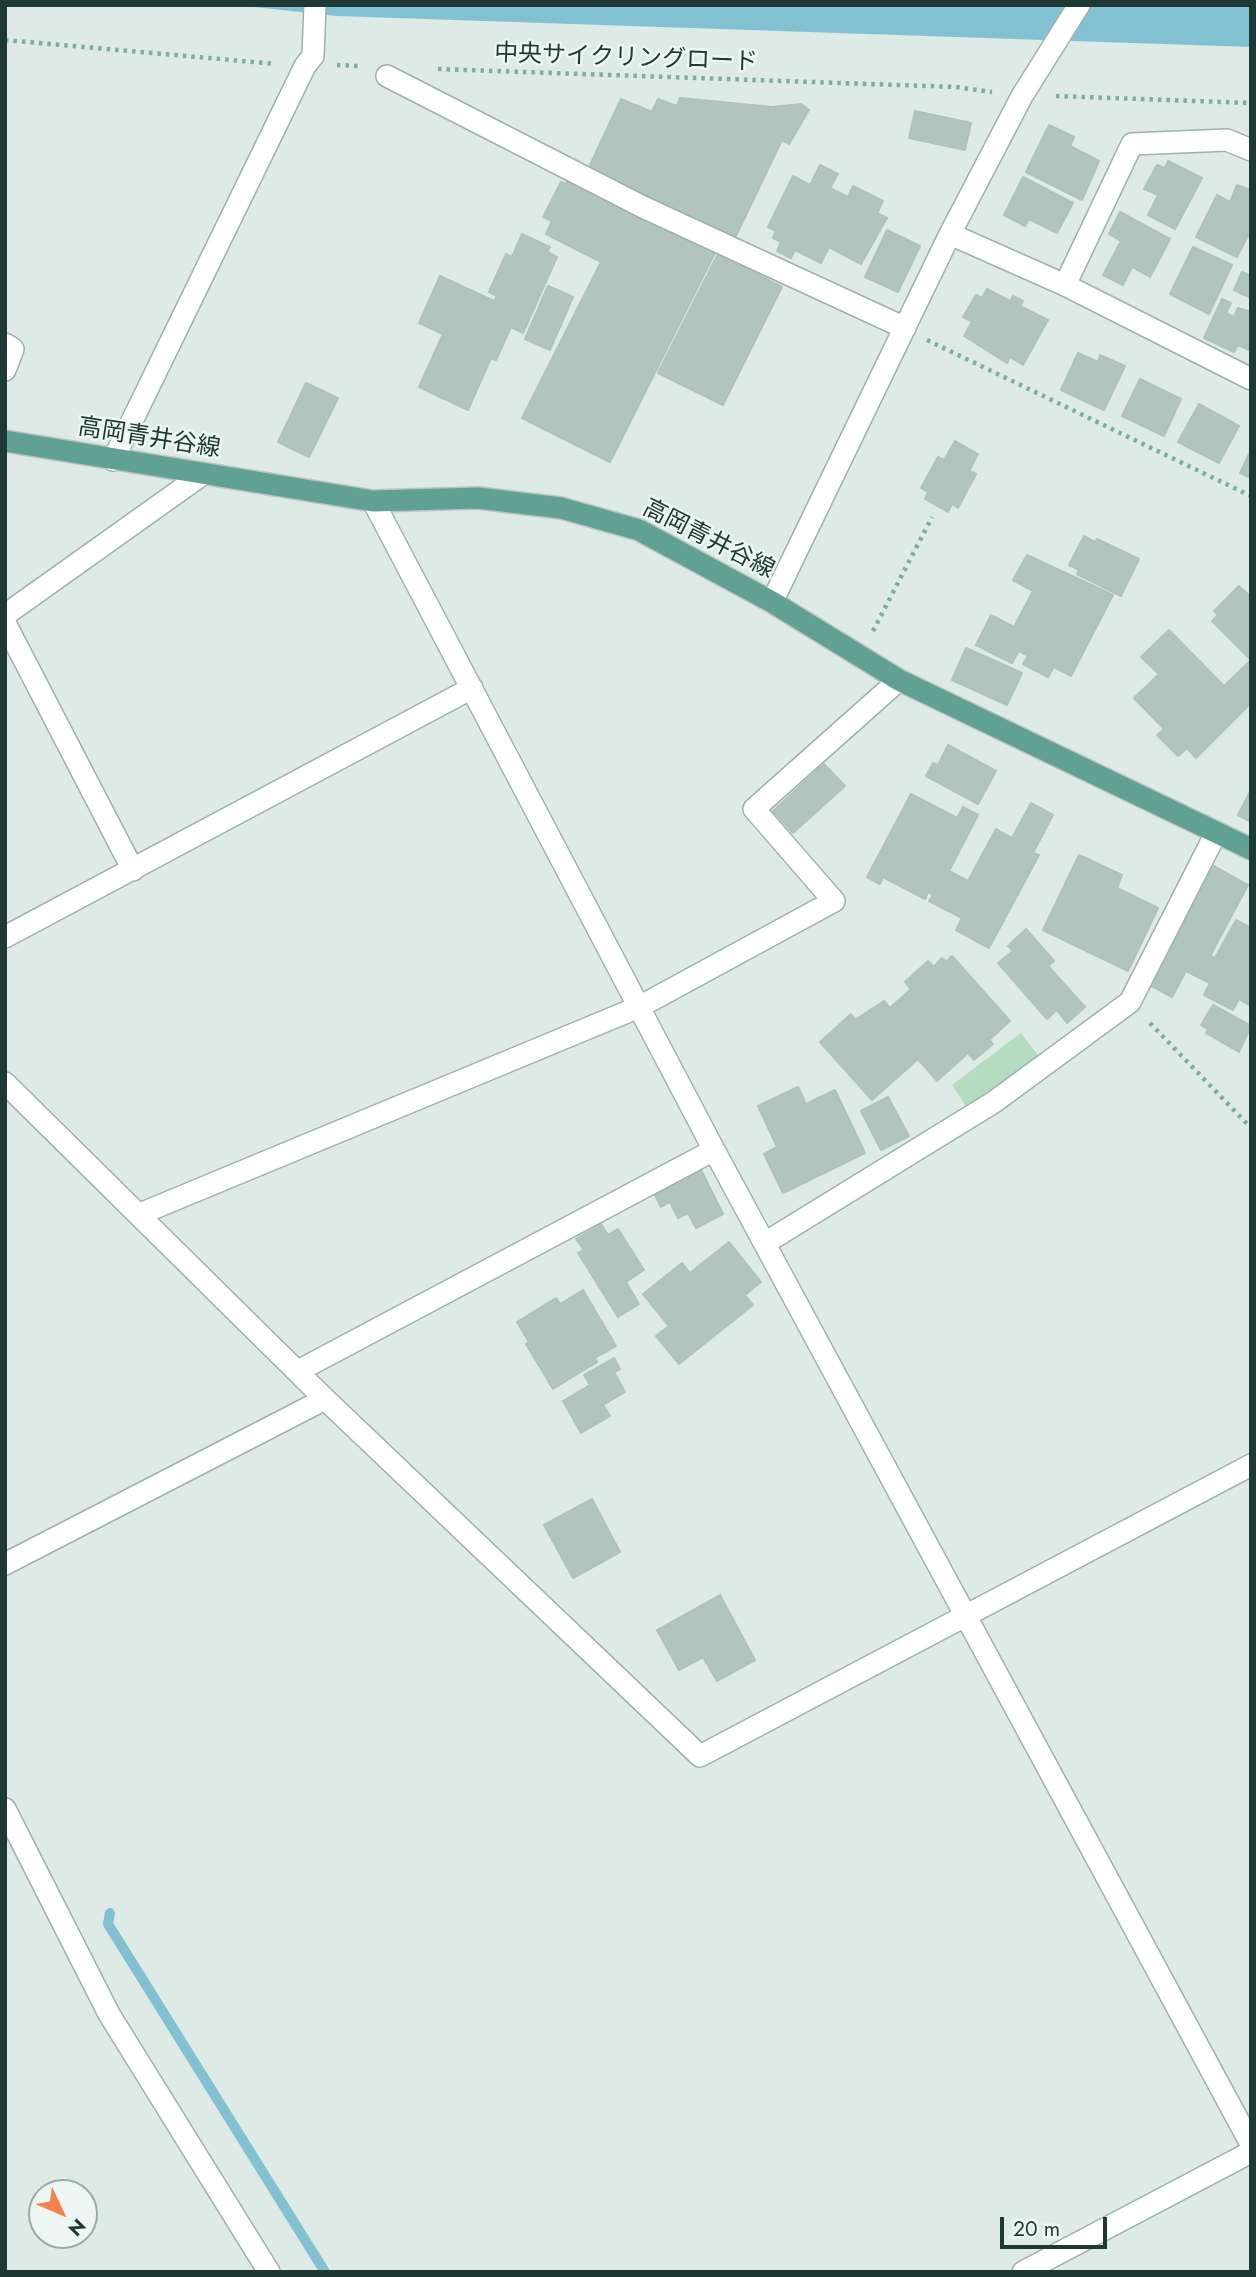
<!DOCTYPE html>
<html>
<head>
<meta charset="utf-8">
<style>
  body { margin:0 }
  #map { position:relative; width:1256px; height:2277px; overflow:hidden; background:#ddeae5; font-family:Jost,sans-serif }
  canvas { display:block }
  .frame { position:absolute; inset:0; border:7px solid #1e3933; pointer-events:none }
  .north { position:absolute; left:28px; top:2179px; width:70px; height:70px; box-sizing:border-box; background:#edf6f2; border:2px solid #9aaaa6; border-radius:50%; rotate:134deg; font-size:19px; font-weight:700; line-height:28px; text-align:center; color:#1e3933 }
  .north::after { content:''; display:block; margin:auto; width:24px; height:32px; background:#f6804e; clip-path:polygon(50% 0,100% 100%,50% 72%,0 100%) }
  .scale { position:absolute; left:1000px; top:2217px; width:107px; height:32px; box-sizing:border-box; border:4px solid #1e3933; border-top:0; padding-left:9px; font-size:21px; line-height:24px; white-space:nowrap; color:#1e3933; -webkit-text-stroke:5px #edf6f2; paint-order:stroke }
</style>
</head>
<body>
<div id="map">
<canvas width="1256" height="2277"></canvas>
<div class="frame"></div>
<div class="north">N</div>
<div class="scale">20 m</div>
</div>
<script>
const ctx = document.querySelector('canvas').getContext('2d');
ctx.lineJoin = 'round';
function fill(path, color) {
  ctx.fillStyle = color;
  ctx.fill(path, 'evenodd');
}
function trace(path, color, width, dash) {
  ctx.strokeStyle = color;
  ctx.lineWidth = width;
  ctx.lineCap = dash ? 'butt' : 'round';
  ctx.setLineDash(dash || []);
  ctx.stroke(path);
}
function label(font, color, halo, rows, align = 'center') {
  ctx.font = font + ' Jost,"Noto Sans JP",sans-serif';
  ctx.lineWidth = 5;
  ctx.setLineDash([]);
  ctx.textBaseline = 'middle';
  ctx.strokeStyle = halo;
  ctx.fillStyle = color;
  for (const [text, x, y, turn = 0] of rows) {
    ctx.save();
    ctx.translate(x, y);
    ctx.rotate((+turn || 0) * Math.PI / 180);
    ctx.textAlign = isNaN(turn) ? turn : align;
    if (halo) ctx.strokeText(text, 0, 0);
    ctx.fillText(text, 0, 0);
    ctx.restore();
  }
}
const green = new Path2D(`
  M1021 1033 1041 1059 969 1111 952 1085Z`);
const water = new Path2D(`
  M236 5H1251V47L337 16Z`);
const stream = new Path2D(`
  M110 1913 108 1924 325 2272`);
const building = new Path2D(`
  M680 98 772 107 801 104 809 110 789 144 782 140 735 238 589 167 621 99 652 112 658 99 677 106Z
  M915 111 971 123 965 150 909 138Z
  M1049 125 1074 137 1070 146 1099 161 1082 200 1026 172Z
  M1168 161 1202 178 1175 229 1148 215 1158 195 1144 189 1157 165 1165 168Z
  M820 165 838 174 830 188 848 197 853 186 883 201 877 213 887 218 861 264 829 247 821 263 795 250 791 258 777 251 781 242 773 238 776 231 768 227 793 176 810 185Z
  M1023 177 1073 203 1057 233 1029 219 1025 226 1004 215Z
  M568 179 715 253 610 462 522 418 601 262 546 234 552 221 543 217 561 182 566 184Z
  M1237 185 1251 190V230L1237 257 1196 237 1217 195 1230 202Z
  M1120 212 1170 239 1150 277 1132 267 1123 285 1103 275 1121 241 1109 234Z
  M887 230 920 246 898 292 865 277Z
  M522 234 550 247 547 252 557 257 523 333 511 327 496 360 491 358 468 410 419 387 443 334 419 323 440 276 494 301 497 296 489 292 506 254 512 257Z
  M1193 247 1232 265 1209 314 1170 294Z
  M718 254 782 287 723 405 658 373Z
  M1242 272 1251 276V298L1234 290Z
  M548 286 573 297 550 350 525 339Z
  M987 289 1010 301 1013 296 1023 301 1020 306 1048 320 1023 365 1010 357 1007 363 964 336 972 322 963 317 976 295 982 298Z
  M1222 299 1231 303 1226 313 1234 317 1238 308 1251 312V351L1238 345 1234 352 1204 338Z
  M1078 353 1098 362 1100 355 1125 366 1104 410 1061 390Z
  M1140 379 1181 399 1164 436 1122 416Z
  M306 383 338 398 309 457 278 442Z
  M1199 404 1239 426 1219 463 1178 442Z
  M955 441 978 454 969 471 976 474 958 508 952 504 948 512 925 499 928 492 921 488 938 457 944 460Z
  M1251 450V478L1240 473Z
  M1084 536 1095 542 1097 539 1139 559 1121 596 1077 574 1079 570 1069 565Z
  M1027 555 1113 595 1071 676 1054 667 1048 677 1023 664 1028 656 1019 651 1012 663 976 645 991 615 1014 627 1033 591 1013 580Z
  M1239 586 1251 597V660L1212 621 1218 615 1214 611Z
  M1169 630 1224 686 1251 660V703L1196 758 1187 748 1178 756 1157 735 1164 729 1134 698 1159 674 1141 657Z
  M966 648 1022 673 1007 705 952 680Z
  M948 745 996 771 978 804 926 776 933 763 938 765Z
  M824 764 845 786 793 833 773 811Z
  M1251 790V822L1238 815Z
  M911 794 957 818 963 807 978 815 949 871 968 881 996 829 1012 838 1031 803 1053 815 1033 853 1039 855 989 948 956 930 962 918 929 901 933 895 928 892 925 899 883 877 880 884 867 877Z
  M1079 855 1122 875 1117 888 1158 908 1128 971 1043 930Z
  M1214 866 1248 885 1210 956 1215 958 1236 920 1251 928V1006L1239 999 1233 1010 1204 995 1210 983 1186 971 1172 997 1150 985Z
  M1026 929 1054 961 1048 966 1085 1007 1067 1023 1057 1010 1047 1019 998 963 1013 951 1008 946Z
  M952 956 1010 1021 989 1040 993 1044 974 1060 968 1053 937 1081 918 1059 872 1100 820 1042 851 1014 855 1020 884 1001 890 1008 911 989 905 982 928 961 934 967 942 958 946 962Z
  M1213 1005 1251 1026 1239 1052 1206 1033 1208 1029 1201 1025Z
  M798 1087 806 1104 835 1090 865 1153 783 1193 764 1154 777 1147 758 1106Z
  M888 1097 909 1136 881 1150 861 1111Z
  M701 1170 723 1214 696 1228 688 1213 678 1218 670 1202 661 1207 654 1193Z
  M601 1224 608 1235 618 1229 644 1270 626 1282 639 1304 618 1317 578 1253 584 1250 576 1239Z
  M729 1242 761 1282 745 1295 753 1305 679 1364 656 1336 669 1326 643 1294 682 1263 690 1273Z
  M583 1290 616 1346 595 1358 597 1362 553 1389 526 1344 529 1342 517 1322 556 1298 560 1304Z
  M614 1358 620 1369 614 1372 625 1392 603 1405 610 1416 581 1433 563 1401 590 1385 584 1375Z
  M592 1499 620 1552 573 1578 544 1525Z
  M720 1595 755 1660 717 1681 703 1657 679 1670 657 1630Z`);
const path = new Path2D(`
  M5 40 276 64
  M337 65 360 66
  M438 69 956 87 992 92
  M1056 96 1251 103
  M927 340 1251 496
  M873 631 932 517
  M1150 1023 1251 1128`);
const minor = new Path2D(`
  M387 76 643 207 905 328
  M950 234 1065 285 1251 379
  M1065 285 1132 144 1227 140 1251 150
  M5 344 13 349 5 370
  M113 460 305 66 313 56 315 5
  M373 501 714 1150 1251 2144
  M772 602 950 234 1022 96 1079 5
  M5 615 203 474
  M5 623 133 870
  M5 937 472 688
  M5 1083 325 1399 700 1756 1251 1465
  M140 1214 639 1007 834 901 754 809 899 680
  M765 1243 994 1102 1130 1002 1216 833
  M298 1371 714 1150
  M5 1564 325 1399
  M1023 2272 1251 2152`);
const tertiary = new Path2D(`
  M5 1809 109 2014 269 2272`);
const primary = new Path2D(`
  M5 441 373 501 478 498 561 508 639 530 772 602 899 680 1251 849`);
const streetNames = [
  ["中央サイクリングロード",626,59,2],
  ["高岡青井谷線",149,439,9],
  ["高岡青井谷線",708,540,27]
];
fill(green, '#b4dcc1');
fill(water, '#82c1d1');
trace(stream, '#82c1d1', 10);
fill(building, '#b2c4be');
trace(building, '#afc3bc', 2);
trace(minor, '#a0b1ac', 24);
trace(tertiary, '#a0b1ac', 24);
trace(primary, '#bcc4c2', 24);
trace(path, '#7caea1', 4.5, [3.5, 5]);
trace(minor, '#fff', 21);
trace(tertiary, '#fff', 21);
trace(primary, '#60a193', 21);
label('24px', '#1e3933', '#edf6f2', streetNames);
</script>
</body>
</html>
